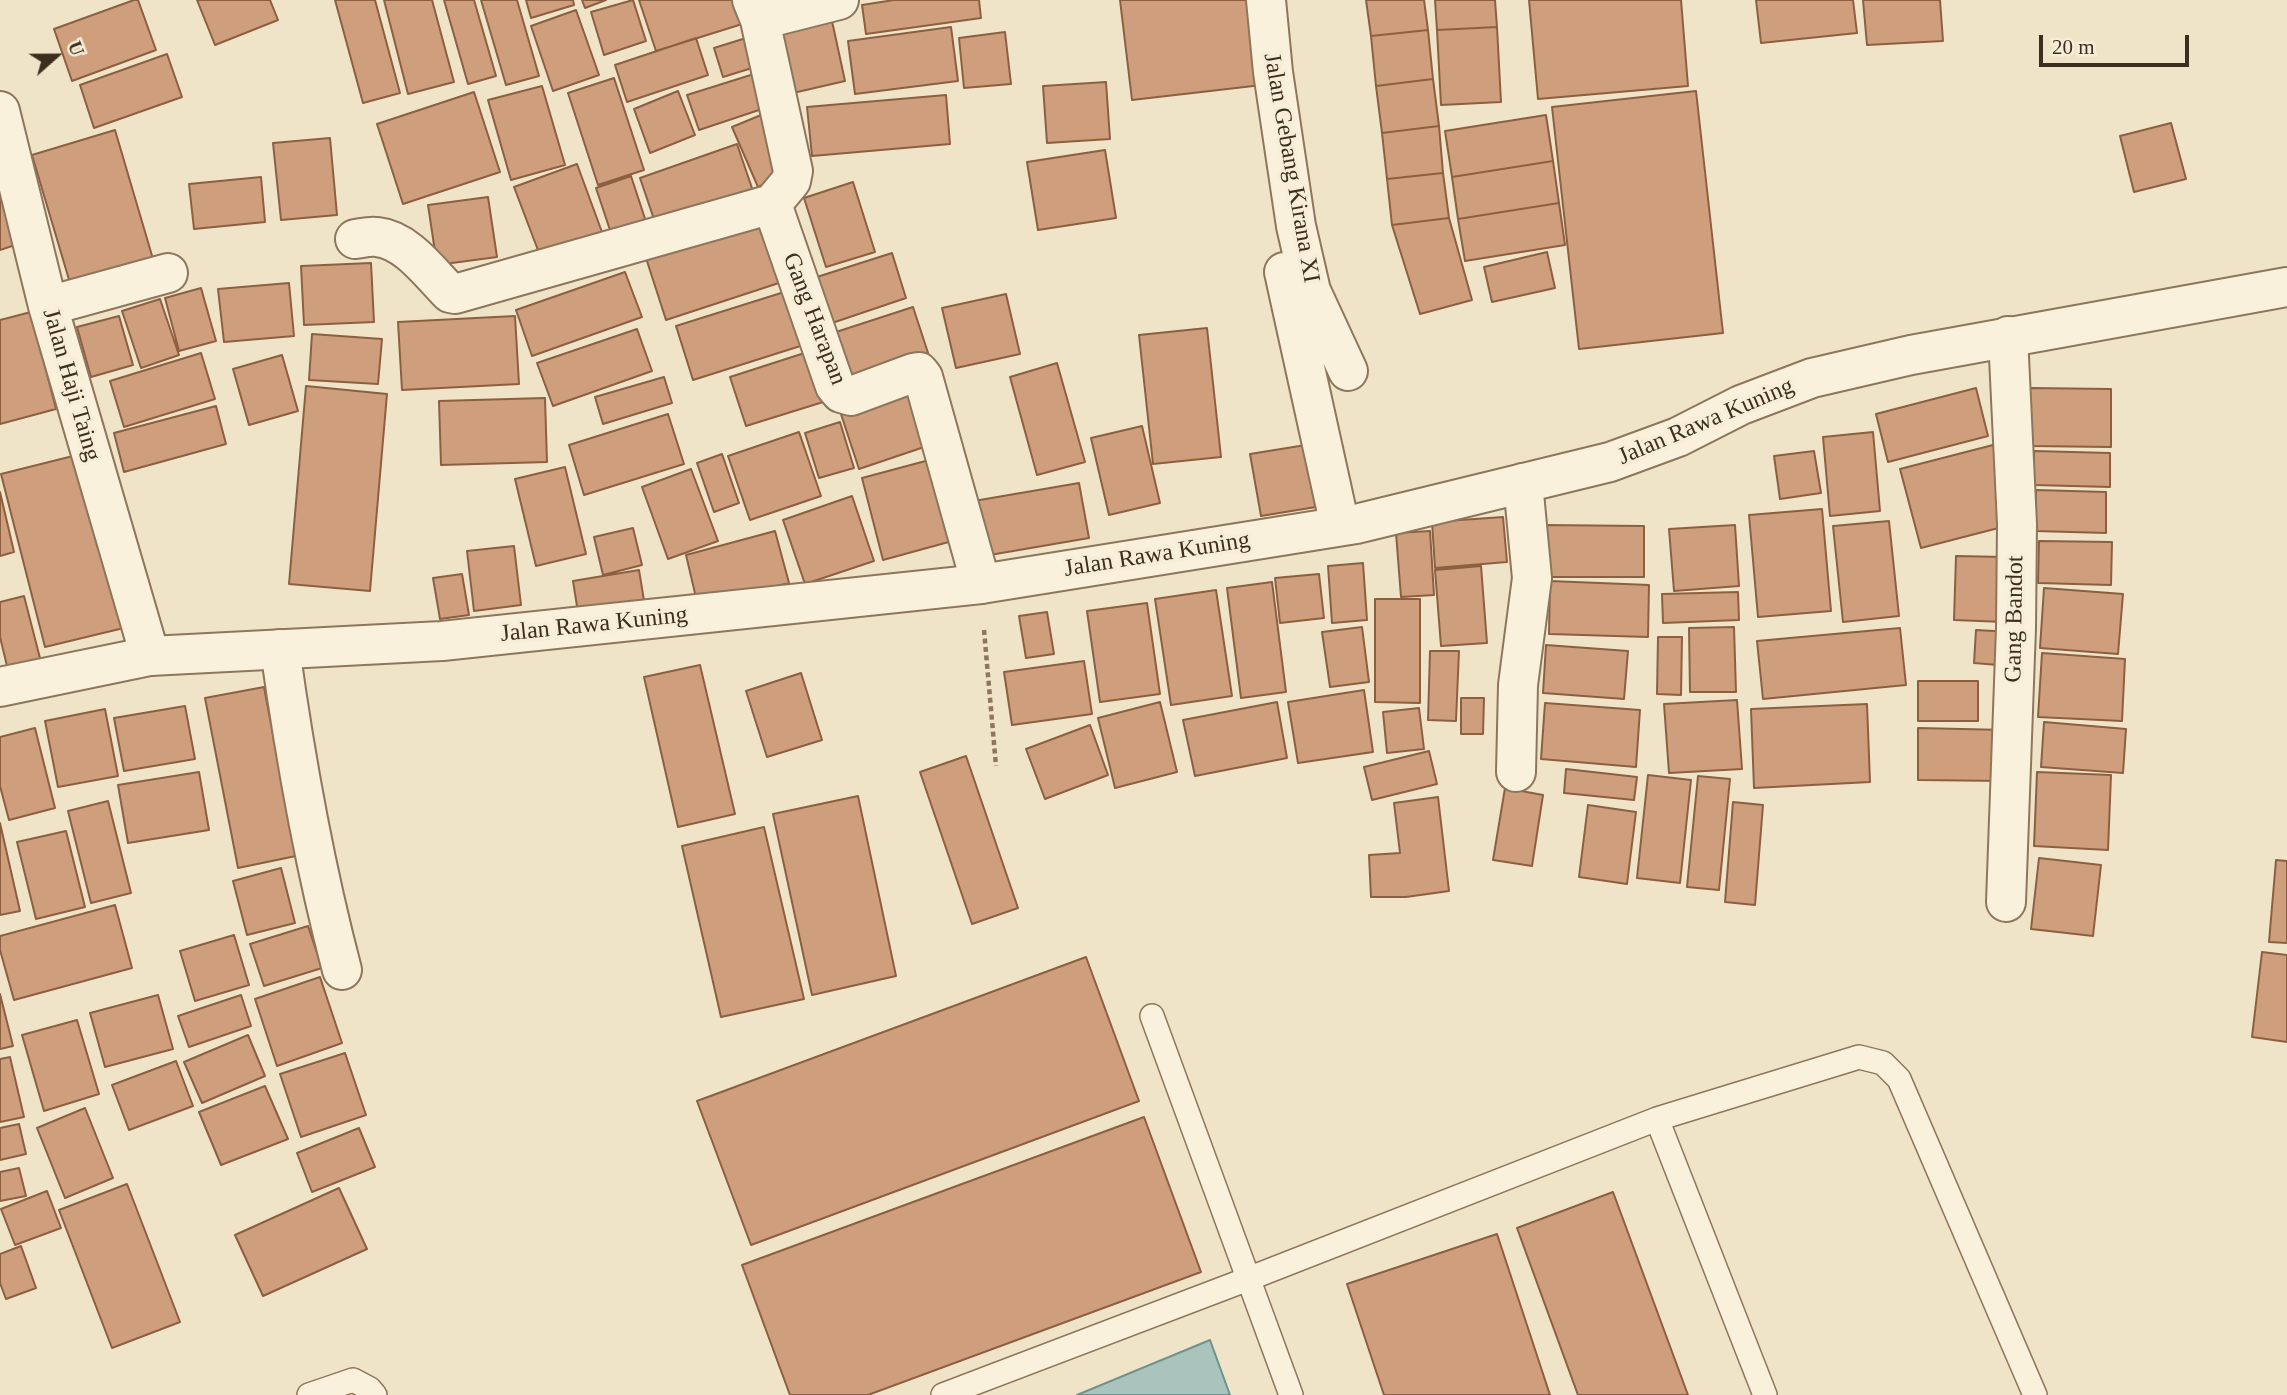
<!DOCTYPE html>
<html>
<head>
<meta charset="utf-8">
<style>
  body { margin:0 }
  #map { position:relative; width:2287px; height:1395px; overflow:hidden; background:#f0e4c8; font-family:"Times New Roman",serif }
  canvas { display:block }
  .north { position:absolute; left:21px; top:21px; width:70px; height:70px; -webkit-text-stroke:5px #f7eed8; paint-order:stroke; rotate:69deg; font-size:19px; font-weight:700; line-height:28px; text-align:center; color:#3d2e20 }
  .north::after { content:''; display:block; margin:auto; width:24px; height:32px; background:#3d2e20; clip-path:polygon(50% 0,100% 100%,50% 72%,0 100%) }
  .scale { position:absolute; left:2039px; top:35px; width:150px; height:32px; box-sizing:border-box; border:4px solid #3d2e20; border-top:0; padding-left:9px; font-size:21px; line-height:24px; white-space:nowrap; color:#3d2e20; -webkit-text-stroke:5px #f7eed8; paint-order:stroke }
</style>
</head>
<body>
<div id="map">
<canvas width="2287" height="1395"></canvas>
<div class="north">U</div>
<div class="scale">20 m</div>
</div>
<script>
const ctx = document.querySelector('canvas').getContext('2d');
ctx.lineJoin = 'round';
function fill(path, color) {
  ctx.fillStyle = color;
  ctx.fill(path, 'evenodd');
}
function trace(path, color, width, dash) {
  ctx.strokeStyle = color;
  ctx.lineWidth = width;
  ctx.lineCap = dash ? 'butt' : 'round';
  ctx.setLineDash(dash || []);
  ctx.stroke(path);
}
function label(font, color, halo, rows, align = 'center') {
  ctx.font = font + ' "Times New Roman",serif';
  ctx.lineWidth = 7;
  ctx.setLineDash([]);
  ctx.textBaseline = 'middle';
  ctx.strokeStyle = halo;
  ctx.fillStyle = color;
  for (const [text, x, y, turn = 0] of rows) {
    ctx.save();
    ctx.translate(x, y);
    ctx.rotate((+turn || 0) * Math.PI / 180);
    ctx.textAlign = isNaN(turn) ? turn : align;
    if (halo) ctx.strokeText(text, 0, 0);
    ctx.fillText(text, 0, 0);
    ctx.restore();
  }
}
const water = new Path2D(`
  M1210 1340 1230 1395H1077Z`);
const building = new Path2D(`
  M134 0H138L156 50 72 81 54 29Z
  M197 0H270L278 20 215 45Z
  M335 0H375L400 93 363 103Z
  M384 0H432L454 82 408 94Z
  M444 0H474L496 76 468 84Z
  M481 0H517L539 76 506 85Z
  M526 0H573L574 5 531 18Z
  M582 0H606L585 8Z
  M633 0 646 41 604 55 591 12Z
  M639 0H749L755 20 656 51Z
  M894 0H979L981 18 866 34 862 5Z
  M1120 0H1252L1262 85 1132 100Z
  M1366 0H1424L1428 30 1371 36Z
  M1435 0H1495L1497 27 1437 30Z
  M1529 0H1681L1688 86 1538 99Z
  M1756 0H1853L1857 33 1761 43Z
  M1863 0H1940L1943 41 1867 45Z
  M576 10 599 75 553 91 531 26Z
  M832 21 845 81 780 96 766 35Z
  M951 27 958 81 855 94 848 41Z
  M1497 27 1501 102 1441 105 1437 30Z
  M1428 30 1433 79 1376 86 1371 36Z
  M1005 32 1011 84 964 88 959 38Z
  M759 34 768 63 723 77 714 48Z
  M696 38 708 75 627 102 615 65Z
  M167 54 182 97 94 128 80 85Z
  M754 74 765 108 699 130 687 95Z
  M614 78 644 170 598 185 568 93Z
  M1433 79 1439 126 1382 133 1376 86Z
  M1106 82 1110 139 1047 143 1043 86Z
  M542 86 565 165 511 180 488 100Z
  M678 91 695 135 650 153 634 109Z
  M1696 91 1723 333 1579 349 1552 107Z
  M474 92 500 172 403 204 377 124Z
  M946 95 950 144 812 156 807 107Z
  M766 113 791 173 758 187 732 127Z
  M1546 115 1553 161 1452 177 1445 131Z
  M2171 123 2186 179 2134 192 2120 136Z
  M1439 126 1443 173 1387 179 1382 133Z
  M115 130 153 259 70 283 32 155Z
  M330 138 337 215 281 220 273 143Z
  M737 144 756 200 659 234 640 178Z
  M1105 150 1116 218 1038 230 1027 162Z
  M1553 161 1559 203 1458 219 1452 177Z
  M577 164 606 243 544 266 514 187Z
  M0 170 27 241 0 250Z
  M1443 173 1449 218 1392 225 1387 179Z
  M631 176 650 234 615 245 596 188Z
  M261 177 265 222 194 229 189 184Z
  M853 182 875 252 826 267 804 198Z
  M488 197 497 257 437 265 428 205Z
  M1559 203 1565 245 1465 261 1458 219Z
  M1449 218 1472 300 1420 314 1392 225Z
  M768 219 788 280 666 320 646 258Z
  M1547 252 1555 288 1492 302 1484 267Z
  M892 253 906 298 832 323 817 277Z
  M371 263 374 322 304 325 301 266Z
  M625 272 642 317 532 356 516 310Z
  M289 283 294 336 224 342 218 289Z
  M201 288 216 341 179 351 165 298Z
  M797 288 813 342 693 380 676 326Z
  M1006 294 1020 354 956 368 942 308Z
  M160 299 179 355 141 368 122 311Z
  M913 307 931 362 850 387 833 333Z
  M31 312 56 409 0 424V320Z
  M119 316 133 365 91 377 77 327Z
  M515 316 519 384 402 390 398 322Z
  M1207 328 1221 457 1153 464 1139 335Z
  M637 329 652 371 553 406 537 363Z
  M312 334 382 339 378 384 309 380Z
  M820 348 836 398 746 426 730 377Z
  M201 353 215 399 124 427 110 381Z
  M282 355 298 411 249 425 233 369Z
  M1057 363 1085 462 1037 475 1010 377Z
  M664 377 672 403 603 424 595 397Z
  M917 382 936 443 859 469 839 408Z
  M306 386 387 394 370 591 289 584Z
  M1976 388 1988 436 1888 462 1876 414Z
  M2030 388 2111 389V447L2029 446Z
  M545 398 547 462 441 465 439 401Z
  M216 406 226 444 124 472 114 433Z
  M668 414 684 464 584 495 569 445Z
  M840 422 854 468 819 478 805 433Z
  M1142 426 1160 503 1109 515 1091 438Z
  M799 432 821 496 750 520 728 456Z
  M1873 432 1880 511 1830 516 1823 437Z
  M1318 443 1328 505 1261 516 1250 454Z
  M1993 445 2014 524 1921 548 1900 469Z
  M1814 451 1821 493 1780 499 1774 456Z
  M2034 451 2110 453V487L2034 485Z
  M89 452 132 626 45 647 1 474Z
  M722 454 739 503 714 512 697 463Z
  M933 459 956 540 883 560 862 478Z
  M565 467 586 554 536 566 515 479Z
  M691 469 718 541 668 559 642 487Z
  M1079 483 1089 538 984 556 974 501Z
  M2036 490 2106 492V533L2035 531Z
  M0 492 14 552 0 556Z
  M852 496 874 561 805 584 783 520Z
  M1822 509 1831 611 1758 617 1749 515Z
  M1503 517 1507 562 1435 568 1432 522Z
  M1889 521 1899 616 1843 622 1833 526Z
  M1541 525 1644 526V577H1542Z
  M1735 525 1739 586 1674 591 1669 529Z
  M633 528 642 565 603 575 594 537Z
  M775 531 789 583 698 606 686 555Z
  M1430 531 1434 595 1401 597 1396 533Z
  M2039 541 2112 542 2111 585 2038 583Z
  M514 546 521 605 474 611 467 551Z
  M1956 556 2005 557 2004 622 1954 620Z
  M1363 563 1367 620 1332 623 1328 566Z
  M1481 566 1487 643 1441 646 1435 570Z
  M639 570 646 613 580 625 573 581Z
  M462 574 469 615 440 619 433 578Z
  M1319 574 1324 618 1280 623 1275 578Z
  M1550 581 1649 585 1648 637 1549 634Z
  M1272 582 1286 692 1241 698 1227 588Z
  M2044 588 2123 594 2118 654 2040 648Z
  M1216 590 1232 696 1171 705 1155 599Z
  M1738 592 1739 620 1663 623 1662 594Z
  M24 596 42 666 9 674 0 637V602Z
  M1375 599H1420V703L1375 702Z
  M1147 603 1160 694 1100 702 1087 611Z
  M1047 612 1054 654 1026 658 1019 616Z
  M1362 627 1369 682 1330 687 1322 632Z
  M1734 627 1736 692H1690L1689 628Z
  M1900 628 1906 685 1763 699 1757 641Z
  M1976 630 2012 632 2010 666 1974 663Z
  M1658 637H1682L1681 695 1657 694Z
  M1546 645 1628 651 1624 699 1543 693Z
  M1430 651H1459L1456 721 1428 720Z
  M2042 653 2125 659 2122 721 2038 717Z
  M1084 661 1092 714 1012 725 1004 672Z
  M700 665 735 814 678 827 644 677Z
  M801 673 822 740 767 757 746 691Z
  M1918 681H1978V721H1918Z
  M264 687 296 856 238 868 205 698Z
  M1364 690 1373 752 1298 763 1288 702Z
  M1461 698H1484L1483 734H1461Z
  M1737 700 1742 769 1669 773 1664 704Z
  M1160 702 1177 772 1115 788 1098 718Z
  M1277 702 1287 758 1195 776 1183 720Z
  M1545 703 1640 710 1636 767 1541 759Z
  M1867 704 1870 782 1754 788 1751 709Z
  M185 706 195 759 124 771 114 718Z
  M1419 708 1424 749 1387 753 1383 712Z
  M105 709 118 776 58 787 45 721Z
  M2044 722 2126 729 2123 773 2041 767Z
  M1090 725 1108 775 1045 799 1026 749Z
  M35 728 55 808 9 820 0 786V737Z
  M1918 728 2006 730 2005 781 1918 780Z
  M1429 751 1437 784 1372 800 1364 767Z
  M966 756 1018 908 972 924 920 772Z
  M1566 769 1637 777 1634 800 1564 793Z
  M199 772 209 830 128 843 118 785Z
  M2037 772 2111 775 2108 850 2034 846Z
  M1648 775 1691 780 1680 883 1637 878Z
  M1698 776 1730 779 1719 890 1687 887Z
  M1505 788 1543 795 1532 866 1493 860Z
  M858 796 896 976 812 995 773 814Z
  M1438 797 1449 891 1406 897H1371L1369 855 1400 853 1394 803Z
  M108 801 131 893 91 903 68 811Z
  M1733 802 1763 805 1755 905 1725 902Z
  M1588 805 1636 812 1627 884 1579 877Z
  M0 823 20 911 0 915Z
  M764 827 804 999 721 1017 682 846Z
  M66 831 85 907 36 919 17 842Z
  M2039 858 2101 865 2093 936 2031 929Z
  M2276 860 2287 861V943L2269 942Z
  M281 868 295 923 247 935 233 881Z
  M115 905 132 968 14 1000 0 950V936Z
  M308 926 322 968 264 986 250 944Z
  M234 935 249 985 195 1001 180 951Z
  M2262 952 2287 955V1042L2252 1037Z
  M1086 957 1139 1101 751 1245 697 1101Z
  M320 977 342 1043 277 1066 255 999Z
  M0 994 13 1046 0 1049Z
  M158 995 173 1049 105 1067 90 1013Z
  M241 995 251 1026 189 1047 178 1016Z
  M77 1020 99 1094 44 1111 22 1035Z
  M248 1035 265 1076 202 1103 184 1062Z
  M345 1053 366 1115 301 1137 280 1074Z
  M10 1057 24 1117 0 1122V1059Z
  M176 1061 193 1106 129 1130 112 1085Z
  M265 1086 288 1139 221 1165 199 1112Z
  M85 1108 113 1178 65 1198 37 1128Z
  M1144 1117 1201 1272 868 1395H790L742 1265Z
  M19 1124 26 1154 0 1160V1128Z
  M359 1128 375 1167 312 1192 297 1153Z
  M19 1168 26 1196 0 1201V1172Z
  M127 1184 180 1322 112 1348 59 1210Z
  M339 1188 367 1249 263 1296 235 1235Z
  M47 1191 61 1228 15 1245 1 1209Z
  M1613 1192 1688 1395H1578L1517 1228Z
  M1497 1234 1550 1395H1384L1347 1284Z
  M21 1246 36 1288 6 1299 0 1283V1254Z`);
const path = new Path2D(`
  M984 630 996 766`);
const service = new Path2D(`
  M1152 1016 1291 1395
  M1657 1119 1765 1395
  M309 1395 353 1380 370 1389 375 1395
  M943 1395 1248 1279 1657 1119 1859 1057 1883 1063 1899 1079 2035 1395`);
const minor = new Path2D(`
  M752 0 760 20 793 171 791 181 772 204 835 386 841 393 851 396 913 373 919 372 923 377 981 584
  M1266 0 1273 72 1296 226 1311 291 1348 371
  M760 20 839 0
  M0 111 48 306 150 656
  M355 239C362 238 370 236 377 237 407 240 430 273 450 293L455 294 772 204
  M1284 272 1340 526
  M48 306 168 273
  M280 649C295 757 314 864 342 970
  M1516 772 1518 685 1532 578 1523 483
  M2006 902 2016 628 2017 524 2008 336`);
const tertiary = new Path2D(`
  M0 687 150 656 442 641 981 584 1356 524 1610 462 1678 437 1741 405 1812 378 1911 355 2287 287`);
const streetNames = [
  ["Jalan Gebang Kirana XI",1291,168,80],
  ["Gang Harapan",814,319,69],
  ["Jalan Haji Taing",71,385,74],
  ["Jalan Rawa Kuning",1706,422,-23],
  ["Jalan Rawa Kuning",1157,555,-9],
  ["Gang Bandot",2015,619,-89],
  ["Jalan Rawa Kuning",594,625,-6]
];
fill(water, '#a9c4bc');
trace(water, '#6f938a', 2);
fill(building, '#cf9f7d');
trace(building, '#8d5f41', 2);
trace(service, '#8d765c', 26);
trace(minor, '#8d765c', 42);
trace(tertiary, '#8d765c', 42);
trace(path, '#8d765c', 4.5, [5, 3.5]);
trace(service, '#faf1dc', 23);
trace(minor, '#faf1dc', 38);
trace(tertiary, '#faf1dc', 38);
label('24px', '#3d2e20', '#f7eed8', streetNames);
</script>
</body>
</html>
